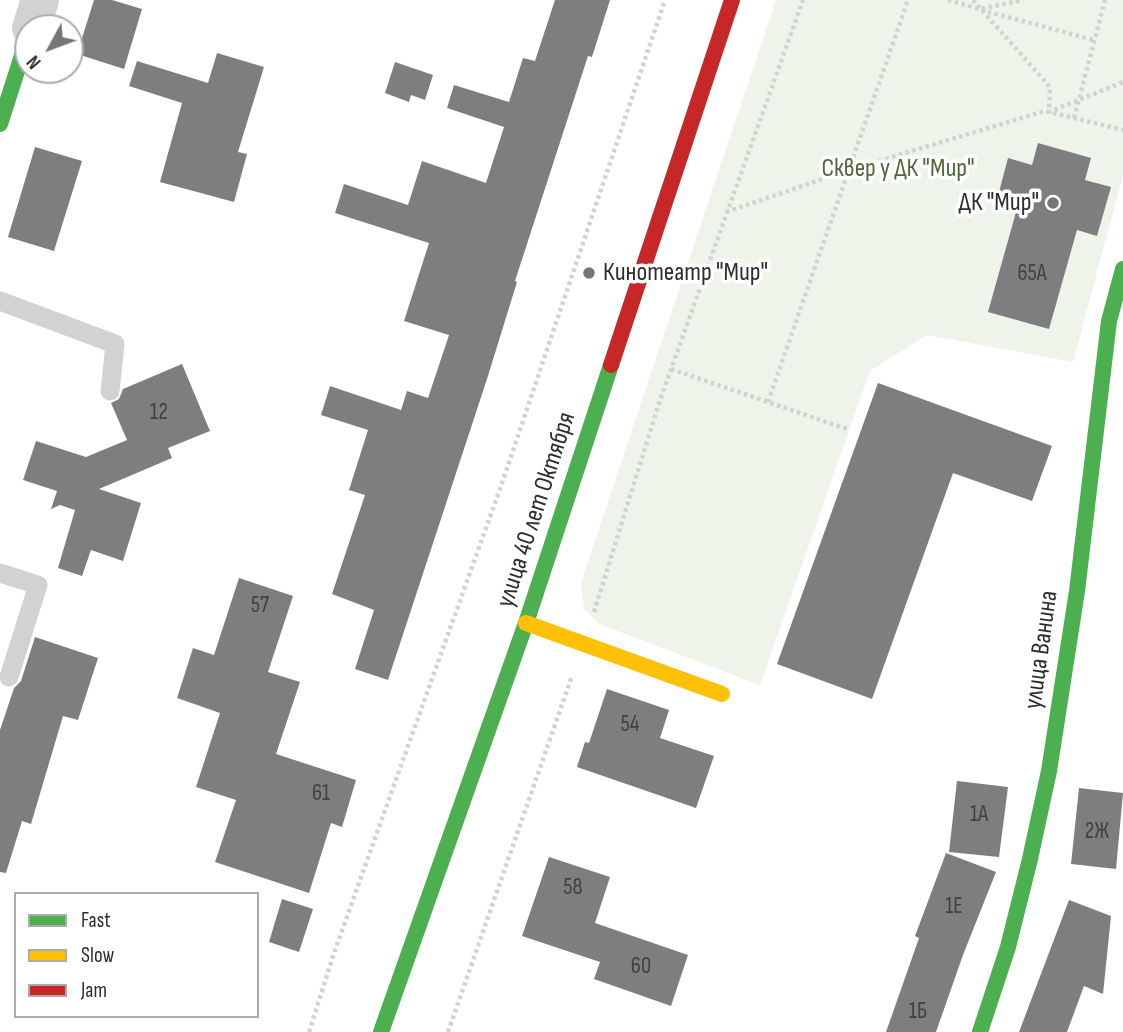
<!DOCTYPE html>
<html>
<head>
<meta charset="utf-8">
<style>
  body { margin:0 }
  #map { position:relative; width:1123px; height:1032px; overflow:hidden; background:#fff; font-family:"Sofia Sans Condensed",sans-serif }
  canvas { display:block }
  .legend { position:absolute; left:14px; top:892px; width:245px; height:126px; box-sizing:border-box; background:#fff; border:2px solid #ababab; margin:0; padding:9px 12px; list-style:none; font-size:21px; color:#2d2d2d }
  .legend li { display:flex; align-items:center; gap:14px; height:35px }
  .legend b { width:35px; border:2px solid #ababab }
  .north { position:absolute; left:14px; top:14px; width:70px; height:70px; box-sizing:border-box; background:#fff; border:2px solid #ababab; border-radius:50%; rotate:229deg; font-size:19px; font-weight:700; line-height:28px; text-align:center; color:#2d2d2d }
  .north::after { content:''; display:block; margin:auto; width:24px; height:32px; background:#767676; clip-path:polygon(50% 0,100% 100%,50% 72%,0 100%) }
</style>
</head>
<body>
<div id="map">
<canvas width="1123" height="1032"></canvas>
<ul class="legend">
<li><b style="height:9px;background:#4caf50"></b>Fast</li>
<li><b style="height:9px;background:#ffc107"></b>Slow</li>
<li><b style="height:9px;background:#c62828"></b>Jam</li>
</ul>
<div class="north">N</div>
</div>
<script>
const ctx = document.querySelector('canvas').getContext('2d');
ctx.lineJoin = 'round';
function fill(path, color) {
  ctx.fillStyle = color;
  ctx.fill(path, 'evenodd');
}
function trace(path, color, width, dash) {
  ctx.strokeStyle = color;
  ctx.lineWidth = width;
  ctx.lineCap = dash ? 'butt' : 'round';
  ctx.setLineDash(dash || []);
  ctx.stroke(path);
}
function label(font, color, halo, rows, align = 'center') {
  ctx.font = font + ' "Sofia Sans Condensed",sans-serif';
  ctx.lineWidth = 7;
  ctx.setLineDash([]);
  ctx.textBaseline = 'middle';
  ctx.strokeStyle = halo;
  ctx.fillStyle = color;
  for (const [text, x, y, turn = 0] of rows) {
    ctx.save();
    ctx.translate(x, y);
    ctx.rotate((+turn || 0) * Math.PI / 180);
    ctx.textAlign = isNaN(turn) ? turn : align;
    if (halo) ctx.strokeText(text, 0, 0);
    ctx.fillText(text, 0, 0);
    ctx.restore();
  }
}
const green = new Path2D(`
  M776 0H1123V175L1073 362 927 335 870 371 760 685 599 624 584 609 581 583Z`);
const building = new Path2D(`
  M94 0H112L142 9 124 69 77 54Z
  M555 0H610L592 57 588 56 515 281 517 282 487 379 388 680 355 669 374 610 332 594 365 495 349 490 368 430 321 415 330 386 401 410 407 391 428 398 449 335 404 321 429 243 335 213 344 184 408 205 422 161 486 183 504 127 447 108 454 85 509 102 523 58 535 61Z
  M217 53 264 67 238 152 247 154 234 202 160 182 182 103 129 86 137 61 208 83Z
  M395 62 433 75 425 100 411 95 409 102 385 93Z
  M1038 143 1091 158 1085 180 1111 187 1097 236 1077 230 1049 329 988 312 1016 212 995 207 1008 158 1032 165Z
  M35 147 82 161 54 251 8 237Z
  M182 364 210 431 168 448 172 458 99 489 141 503 123 561 91 550 82 576 58 568 75 510 60 505 51 509 57 491 23 480 36 441 86 457 127 440 111 403 119 399 123 389Z
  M878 383 1052 446 1032 501 953 473 872 699 777 664Z
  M239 578 293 596 268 672 300 682 276 754 356 780 342 827 331 823 309 893 215 862 236 800 196 787 220 713 177 698 193 648 214 655Z
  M35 637 98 658 78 720 63 716 31 824 22 821 6 873 0 872V730L14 688 21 681Z
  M607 689 669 710 660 738 714 756 696 808 577 767 585 742 589 743Z
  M957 781 1008 787 999 857 949 852Z
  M1079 788 1123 793 1116 869 1071 864Z
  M946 853 996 872 963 955 936 1032H886L919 938 915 936Z
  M549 857 610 877 595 923 688 955 671 1006 594 979 600 962 522 936Z
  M282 899 313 909 299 952 269 942Z
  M1069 900 1111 916 1103 994 1084 986 1067 1032H1019Z`);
const path = new Path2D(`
  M948 0 980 9 1023 0
  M973 0 1050 87 1049 112 1123 82
  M981 10 1094 40
  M1074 118 1105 0
  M726 212 849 170 1045 111 1123 130
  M671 369 847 429
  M768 402 908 0
  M594 612 660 400 803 0
  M309 1032 334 953 500 489 665 0
  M448 1032 572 676`);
const lane = new Path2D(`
  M0 301 115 344 110 391
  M0 573 38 585 9 677`);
const street = new Path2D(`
  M31 28 40 0`);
const fast = new Path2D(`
  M0 124 28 37
  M381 1032 526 623 611 365
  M980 1032 1008 947 1030 859 1049 771 1077 591 1109 321 1123 269`);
const slow = new Path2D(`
  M526 623 722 694`);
const jam = new Path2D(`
  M611 365 732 0`);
const markers = [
  [1053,203,7,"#767676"],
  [589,273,7,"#767676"]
];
const numberNames = [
  ["65А",1032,274],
  ["12",159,413],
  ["57",260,606],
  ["54",630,725],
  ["61",321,794],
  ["1А",979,815],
  ["2Ж",1097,832],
  ["58",573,888],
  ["1Е",954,907],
  ["60",641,967],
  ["1Б",918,1012]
];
const parkNames = [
  ["Сквер у ДК \"Мир\"",898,169]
];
const poiNames = [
  ["ДК \"Мир\"",1039,203],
  ["Кинотеатр \"Мир\"",603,273,"left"]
];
const streetNames = [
  ["улица 40 лет Октября",537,510,-72],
  ["улица Ванина",1042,650,-82]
];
fill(green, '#eff4eb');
fill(building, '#7e7e7e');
trace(path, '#d2d2d2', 4.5, [3.5, 3.5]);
trace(lane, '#d2d2d2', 19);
trace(street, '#d2d2d2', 38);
trace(fast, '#4caf50', 16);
trace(slow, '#ffc107', 16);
trace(jam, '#c62828', 16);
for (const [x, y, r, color] of markers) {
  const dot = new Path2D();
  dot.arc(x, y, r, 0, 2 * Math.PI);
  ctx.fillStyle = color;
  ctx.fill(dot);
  trace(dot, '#fff', 2.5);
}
label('23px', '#414141', null, numberNames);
label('26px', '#4d683c', '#fff', parkNames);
label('26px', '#2d2d2d', '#fff', poiNames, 'right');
label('26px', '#2d2d2d', '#fff', streetNames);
</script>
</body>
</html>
